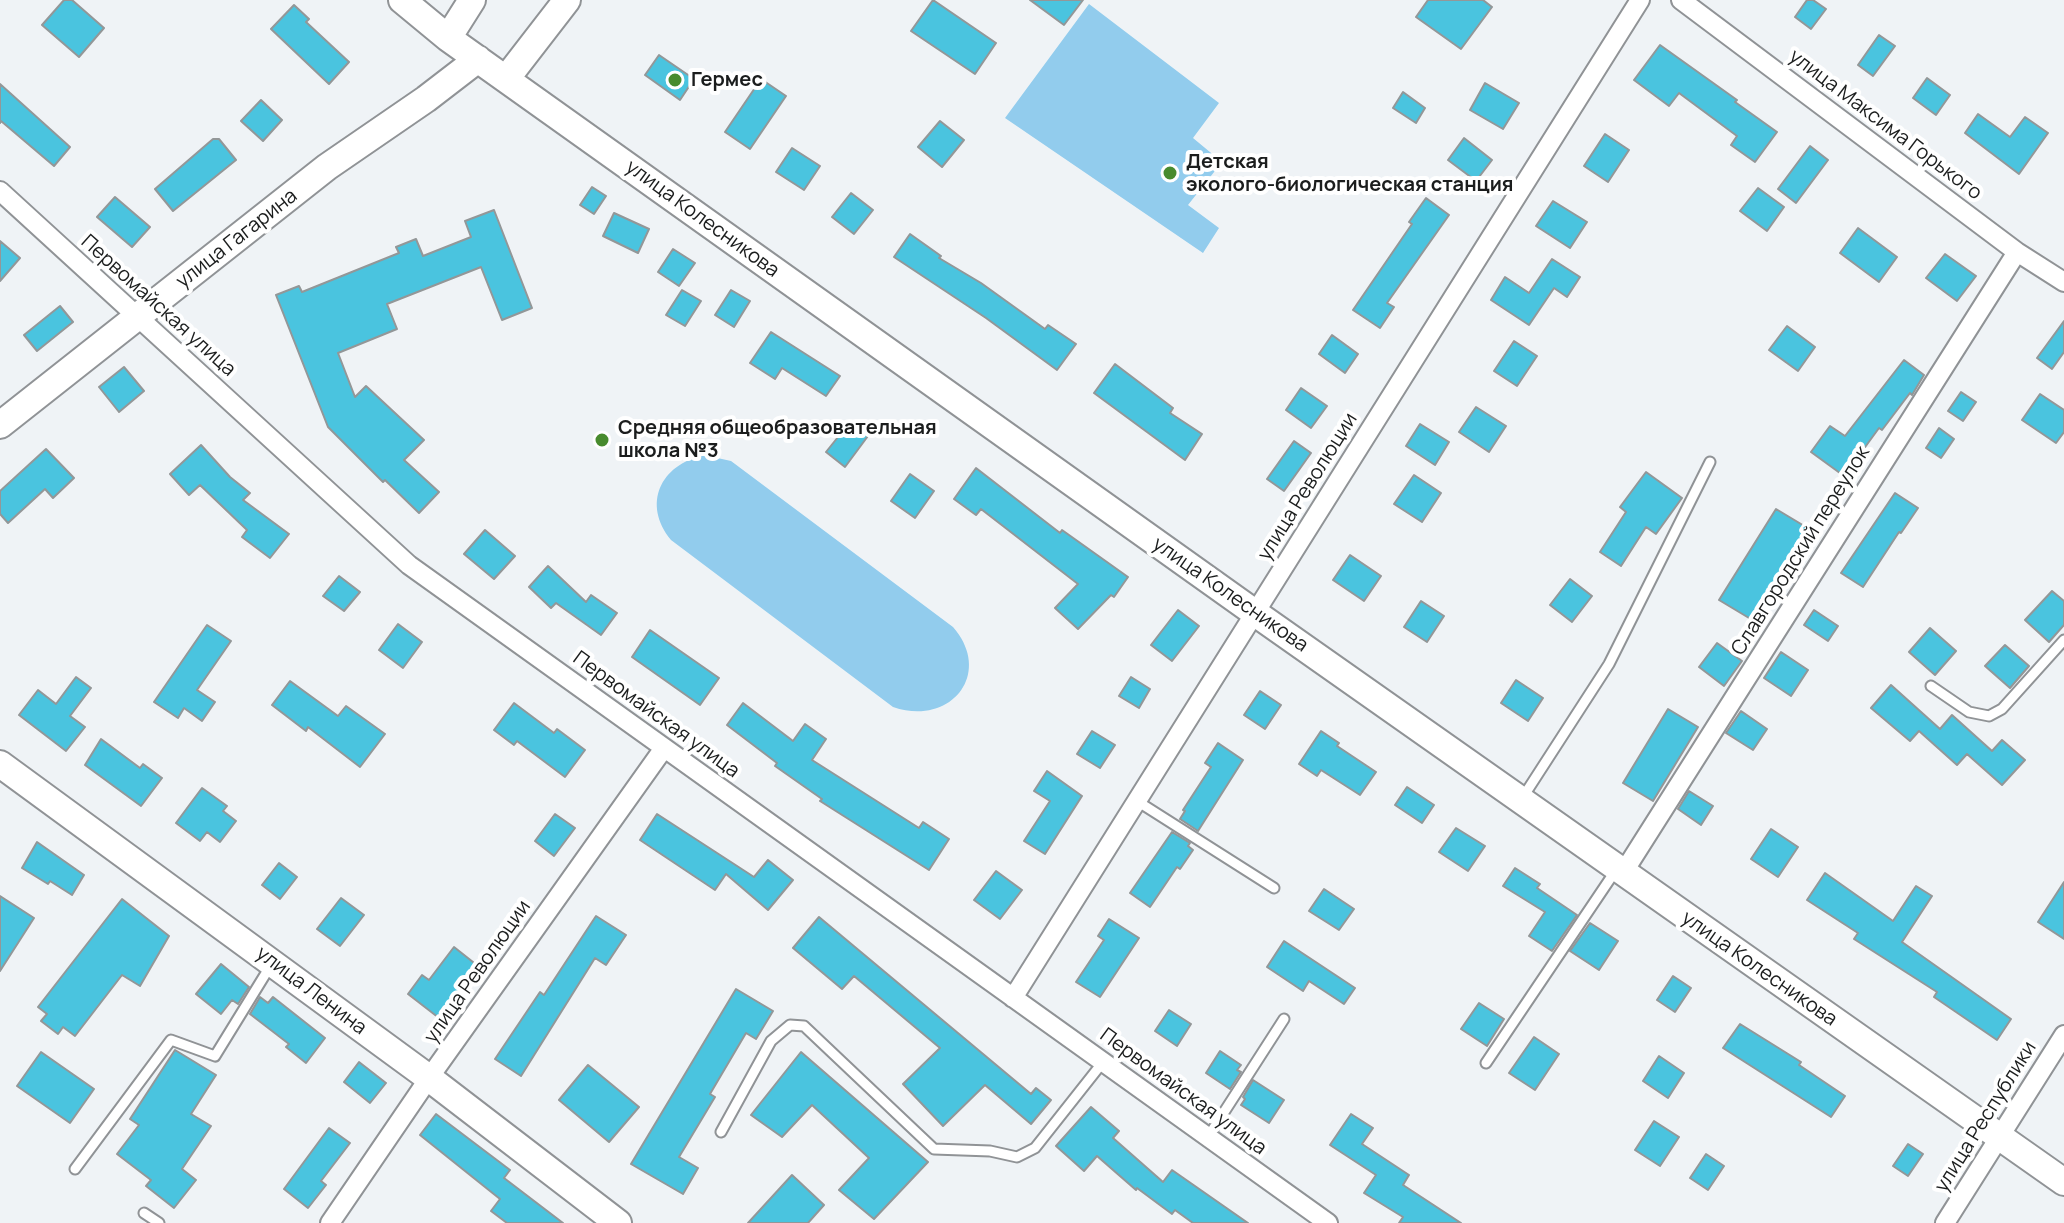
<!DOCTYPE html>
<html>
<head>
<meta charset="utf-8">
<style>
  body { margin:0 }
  canvas { display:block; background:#eff3f6 }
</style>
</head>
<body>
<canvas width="2064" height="1223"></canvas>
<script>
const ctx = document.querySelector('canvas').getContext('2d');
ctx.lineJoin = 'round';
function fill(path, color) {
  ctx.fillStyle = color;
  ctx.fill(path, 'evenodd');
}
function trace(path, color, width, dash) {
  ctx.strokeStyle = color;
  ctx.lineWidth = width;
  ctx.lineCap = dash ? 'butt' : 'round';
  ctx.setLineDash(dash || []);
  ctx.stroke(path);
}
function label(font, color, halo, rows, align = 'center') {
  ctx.font = font + ' Manrope,sans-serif';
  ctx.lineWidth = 8;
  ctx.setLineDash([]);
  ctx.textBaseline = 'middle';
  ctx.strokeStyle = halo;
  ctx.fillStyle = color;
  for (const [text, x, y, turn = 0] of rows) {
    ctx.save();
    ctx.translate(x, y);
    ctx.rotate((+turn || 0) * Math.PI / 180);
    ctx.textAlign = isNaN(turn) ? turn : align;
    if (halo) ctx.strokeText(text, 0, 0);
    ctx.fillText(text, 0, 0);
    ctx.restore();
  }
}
const green = new Path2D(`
  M1089 4 1219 103 1193 138 1222 162 1188 205 1219 228 1203 253 1005 118Z
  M704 455 731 461 953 627C994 674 950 727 893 707L671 540C642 504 660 465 704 455Z`);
const building = new Path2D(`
  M64 0H72L104 28 79 57 42 25Z
  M933 0 996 43 975 74 911 31Z
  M1030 0H1083L1064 25Z
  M1428 0H1483L1492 7 1461 49 1416 17Z
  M1807 0H1813L1826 9 1811 29 1795 17Z
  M294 5 309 19 306 22 349 62 329 84 271 29Z
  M1879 35 1895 46 1873 76 1858 65Z
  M1660 45 1737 100 1735 102 1777 132 1755 162 1731 145 1737 136 1679 93 1669 106 1634 80Z
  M659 55 694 79 680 100 645 75Z
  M1927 78 1950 95 1936 115 1913 98Z
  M761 79 786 96 750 149 725 132Z
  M1485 83 1519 103 1503 129 1470 110Z
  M0 84 70 147 54 166 1 121 0 123Z
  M1403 92 1425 108 1416 123 1393 108Z
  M261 100 282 120 263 141 241 121Z
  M1978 114 2010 137 2025 117 2048 133 2019 174 1965 133Z
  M940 121 964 140 942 167 918 147Z
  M1605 134 1629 150 1608 182 1584 166Z
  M1464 138 1492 160 1476 181 1448 160Z
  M213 139H219L236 160 173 211 155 189Z
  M1810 146 1828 160 1796 203 1778 189Z
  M792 148 820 166 804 190 776 172Z
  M592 187 606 196 594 214 580 205Z
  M1758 188 1784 207 1767 231 1740 211Z
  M851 193 873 210 854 234 832 217Z
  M115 197 150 227 132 247 97 217Z
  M1426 198 1449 215 1387 303 1394 307 1380 328 1353 310 1412 224 1409 222Z
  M1553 201 1587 222 1570 248 1536 226Z
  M494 210 532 308 502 320 481 267 387 304 397 329 338 353 355 397 366 386 424 440 404 460 439 492 419 513 385 480 383 482 328 427 276 295 299 286 302 292 399 253 396 247 416 239 423 256 471 237 465 221Z
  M614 213 649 229 638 253 603 236Z
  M1858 228 1897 257 1879 282 1840 253Z
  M910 234 941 256 939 258 981 283 1045 329 1048 325 1076 344 1057 370 986 318 894 257Z
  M0 241 20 258 0 281Z
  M673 249 695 263 679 286 658 272Z
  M1945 254 1976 276 1957 301 1926 278Z
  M1552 259 1580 277 1567 297 1554 288 1529 325 1491 300 1505 277 1529 293Z
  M682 290 701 301 685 326 666 315Z
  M731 290 750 301 734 327 715 315Z
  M60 306 73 322 37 351 24 335Z
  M2064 321V352L2052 369 2037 358Z
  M1787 326 1815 347 1798 371 1769 350Z
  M771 332 840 376 826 396 782 368 775 379 750 363Z
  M1332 335 1358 354 1345 373 1319 354Z
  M1514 341 1537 356 1517 386 1494 371Z
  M1904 360 1924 375 1912 395 1910 393 1882 430 1879 428 1844 476 1811 452 1830 426 1845 436Z
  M1115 364 1173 408 1170 413 1202 434 1185 460 1094 393Z
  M124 367 144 391 119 412 99 387Z
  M1301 388 1327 406 1311 428 1286 410Z
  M1961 392 1976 402 1963 421 1948 411Z
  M2040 394 2064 410V432L2056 443 2022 420Z
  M1476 407 1506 426 1489 452 1459 432Z
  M850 422 868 436 845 467 826 452Z
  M1420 424 1449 442 1435 465 1406 446Z
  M1939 428 1954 439 1941 458 1926 448Z
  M1294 441 1311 453 1284 491 1267 479Z
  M201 445 230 477 250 493 243 500 289 534 270 558 242 537 247 530 200 485 189 495 170 474Z
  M46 449 74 478 53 498 45 489 8 523 0 514V491Z
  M976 468 1060 533 1062 530 1128 577 1114 597 1111 595 1078 629 1055 608 1078 584 981 509 976 515 954 499Z
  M1646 472 1682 498 1656 534 1646 527 1621 566 1600 552 1626 512 1620 507Z
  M910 474 934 491 915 518 891 501Z
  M1414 475 1441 493 1422 522 1394 504Z
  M1895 493 1918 508 1901 533 1899 532 1863 587 1841 573Z
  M1776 509 1811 530 1754 621 1719 600Z
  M485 530 515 556 494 579 464 554Z
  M1350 555 1381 576 1364 601 1333 580Z
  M548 566 586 602 591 595 617 613 601 635 556 603 551 608 529 587Z
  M339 576 360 592 344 611 323 596Z
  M1570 579 1592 596 1572 622 1550 605Z
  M2052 591 2064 601V625L2049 642 2025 620Z
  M1421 601 1444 616 1427 642 1404 627Z
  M1178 610 1199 626 1172 661 1151 645Z
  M1814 610 1838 626 1828 641 1804 625Z
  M398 624 422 642 403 668 379 650Z
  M207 625 231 641 197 690 215 702 202 721 184 708 178 718 154 702Z
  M1930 628 1956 651 1935 675 1909 652Z
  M650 630 719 678 700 705 632 657Z
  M1717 643 1742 661 1724 686 1699 667Z
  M2005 645 2029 666 2010 688 1985 666Z
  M1781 652 1808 670 1791 696 1764 678Z
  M76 677 91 688 70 716 85 727 66 751 19 715 38 690 56 704Z
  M1131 677 1150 689 1139 708 1119 696Z
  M1516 680 1543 698 1528 721 1501 703Z
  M290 681 338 716 346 706 385 734 360 767 308 727 306 731 272 705Z
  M1891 685 1940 729 1952 715 1992 751 2002 740 2025 760 2002 785 1967 754 1957 765 1919 731 1910 741 1871 708Z
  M1260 691 1281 705 1265 729 1244 715Z
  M514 703 554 733 557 729 585 750 565 777 517 741 514 745 494 730Z
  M743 703 793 741 805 724 826 739 812 760 919 828 923 822 949 839 929 870 820 801 822 799 775 766 777 763 727 725Z
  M1668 709 1698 727 1653 801 1623 783Z
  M1741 711 1767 729 1753 750 1726 733Z
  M1092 731 1115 745 1100 768 1077 754Z
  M1321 731 1339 743 1337 746 1376 772 1360 795 1321 770 1317 776 1299 764Z
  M101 739 140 768 143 764 162 778 141 806 85 765Z
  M1218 743 1243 760 1198 831 1180 819 1185 811 1183 810 1211 767 1205 763Z
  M1047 771 1082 796 1045 854 1024 841 1050 801 1034 791Z
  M1407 787 1434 805 1422 823 1395 805Z
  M202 788 227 806 223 811 236 821 220 842 207 832 200 841 176 823Z
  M1689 791 1713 806 1701 825 1678 809Z
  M555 814 575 828 554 856 535 841Z
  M657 814 754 877 768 860 793 880 768 910 726 874 715 890 640 840Z
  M1456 828 1485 846 1468 871 1439 852Z
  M1771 829 1798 847 1778 877 1751 859Z
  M1172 832 1190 843 1188 846 1193 850 1180 869 1177 867 1150 907 1130 893Z
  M37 842 84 875 72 895 50 881 48 884 22 868Z
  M279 863 297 877 280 899 262 885Z
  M1515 868 1540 884 1537 888 1577 915 1552 951 1529 936 1545 912 1503 886Z
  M996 871 1022 890 1000 919 974 900Z
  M1825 873 1893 921 1916 886 1932 896 1902 942 2011 1019 1997 1040 1934 997 1937 992 1854 939 1858 933 1807 900Z
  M2064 882V939L2038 922Z
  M1324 889 1354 909 1339 930 1309 911Z
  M0 896 34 918 0 971Z
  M341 898 364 915 340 946 317 929Z
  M122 899 169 936 140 986 122 975 75 1036 63 1027 58 1034 41 1021 47 1014 38 1007Z
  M596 916 626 935 606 965 595 958 521 1076 495 1059 540 992 544 995Z
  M819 917 1031 1094 1036 1088 1051 1100 1031 1124 985 1085 943 1126 903 1084 940 1048 854 976 842 989 793 948Z
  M1109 919 1139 938 1100 997 1076 982 1104 940 1098 936Z
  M1590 923 1618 941 1599 970 1570 951Z
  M1284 941 1355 988 1344 1004 1309 981 1303 991 1267 967Z
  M454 947 478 966 439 1018 408 994 422 975 429 980Z
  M221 964 249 987 238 1004 232 1000 221 1014 196 994Z
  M1673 976 1691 988 1675 1012 1657 1000Z
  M736 989 773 1011 756 1039 746 1033 710 1094 715 1097 679 1157 698 1168 683 1194 631 1164Z
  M260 997 268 1003 273 997 325 1038 306 1063 286 1047 289 1044 250 1014Z
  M1479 1003 1504 1019 1487 1046 1461 1029Z
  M1169 1010 1191 1024 1177 1046 1155 1031Z
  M1740 1024 1801 1062 1799 1065 1845 1096 1831 1117 1723 1048Z
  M1534 1037 1559 1054 1535 1090 1509 1073Z
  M175 1050 216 1075 191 1114 211 1126 182 1169 196 1180 174 1208 146 1186 151 1180 117 1154 139 1125 130 1119Z
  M1220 1051 1241 1065 1237 1070 1241 1072 1230 1089 1206 1073Z
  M41 1052 94 1089 70 1123 17 1086Z
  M801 1052 928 1162 874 1219 839 1190 869 1158 812 1105 782 1137 751 1115Z
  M1659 1056 1684 1073 1668 1098 1643 1081Z
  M359 1062 386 1083 370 1103 344 1082Z
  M588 1065 639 1107 609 1142 559 1100Z
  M1253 1080 1284 1100 1269 1123 1241 1105 1245 1099 1243 1097Z
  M1091 1107 1119 1131 1113 1138 1163 1182 1172 1170 1248 1223H1193L1175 1210 1172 1214 1137 1188 1136 1190 1097 1156 1084 1171 1056 1146Z
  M436 1114 510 1170 504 1178 563 1223H507L491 1211 500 1199 420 1135Z
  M1351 1114 1373 1128 1362 1144 1409 1175 1403 1185 1461 1223H1399L1403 1217 1364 1193 1376 1175 1330 1145Z
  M1654 1121 1679 1137 1660 1166 1635 1150Z
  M329 1128 350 1143 321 1181 326 1185 308 1208 284 1189Z
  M1908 1144 1923 1154 1908 1176 1893 1166Z
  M1706 1154 1724 1166 1708 1190 1690 1178Z
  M792 1175 824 1205 808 1223H748Z`);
const lane = new Path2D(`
  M1931 686 1969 712 1989 716 2002 709 2064 640
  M1523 797 1609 664 1710 462
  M1137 801 1274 888
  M1486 1063 1616 870
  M721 1132 771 1041 790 1025 804 1026 934 1149 990 1151 1017 1157 1035 1148 1103 1062
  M1208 1137 1284 1019
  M75 1169 171 1040 215 1056 271 965
  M144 1213 159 1223`);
const street = new Path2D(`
  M1681 0 2017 252 2064 282
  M0 191 409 565 1328 1223
  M1623 873 2017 252
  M1013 998 1640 0
  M330 1223 429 1078 664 748
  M1945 1223 2064 1035`);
const secondary = new Path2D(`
  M402 0 448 38 1255 613 2064 1182
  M448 38 472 0
  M506 79 567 0
  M0 425 327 167 426 99 478 59
  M0 764 429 1078 618 1223`);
const markers = [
  [675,80,8,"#488b2e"],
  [1170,173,8,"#488b2e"],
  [602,440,8,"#488b2e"]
];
const poiNames = [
  ["Гермес",691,80],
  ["Детская",1186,162],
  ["эколого-биологическая станция",1186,185],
  ["Средняя общеобразовательная",618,428],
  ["школа №3",618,451]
];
const streetNames = [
  ["улица Максима Горького",1885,125,37],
  ["улица Колесникова",702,219,36],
  ["улица Гагарина",237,239,-38],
  ["Первомайская улица",158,306,42],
  ["улица Революции",1308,487,-58],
  ["Славгородский переулок",1801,551,-58],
  ["улица Колесникова",1230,595,35],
  ["Первомайская улица",656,715,36],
  ["улица Колесникова",1759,969,35],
  ["улица Революции",478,972,-55],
  ["улица Ленина",311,991,37],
  ["Первомайская улица",1183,1092,36],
  ["улица Республики",1986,1117,-58]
];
fill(green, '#92cced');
fill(building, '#4ac4df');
trace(building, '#939798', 2);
trace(lane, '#909396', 13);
trace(street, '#909396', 22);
trace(secondary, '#909396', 30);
trace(lane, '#fff', 9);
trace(street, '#fff', 18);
trace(secondary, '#fff', 26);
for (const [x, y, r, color] of markers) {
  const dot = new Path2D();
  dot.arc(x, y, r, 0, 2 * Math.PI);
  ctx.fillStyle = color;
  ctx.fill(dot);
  trace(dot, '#fff', 3);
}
label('bold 20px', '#1b1d1d', '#fff', poiNames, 'left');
label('20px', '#1b1d1d', '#fff', streetNames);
</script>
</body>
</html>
